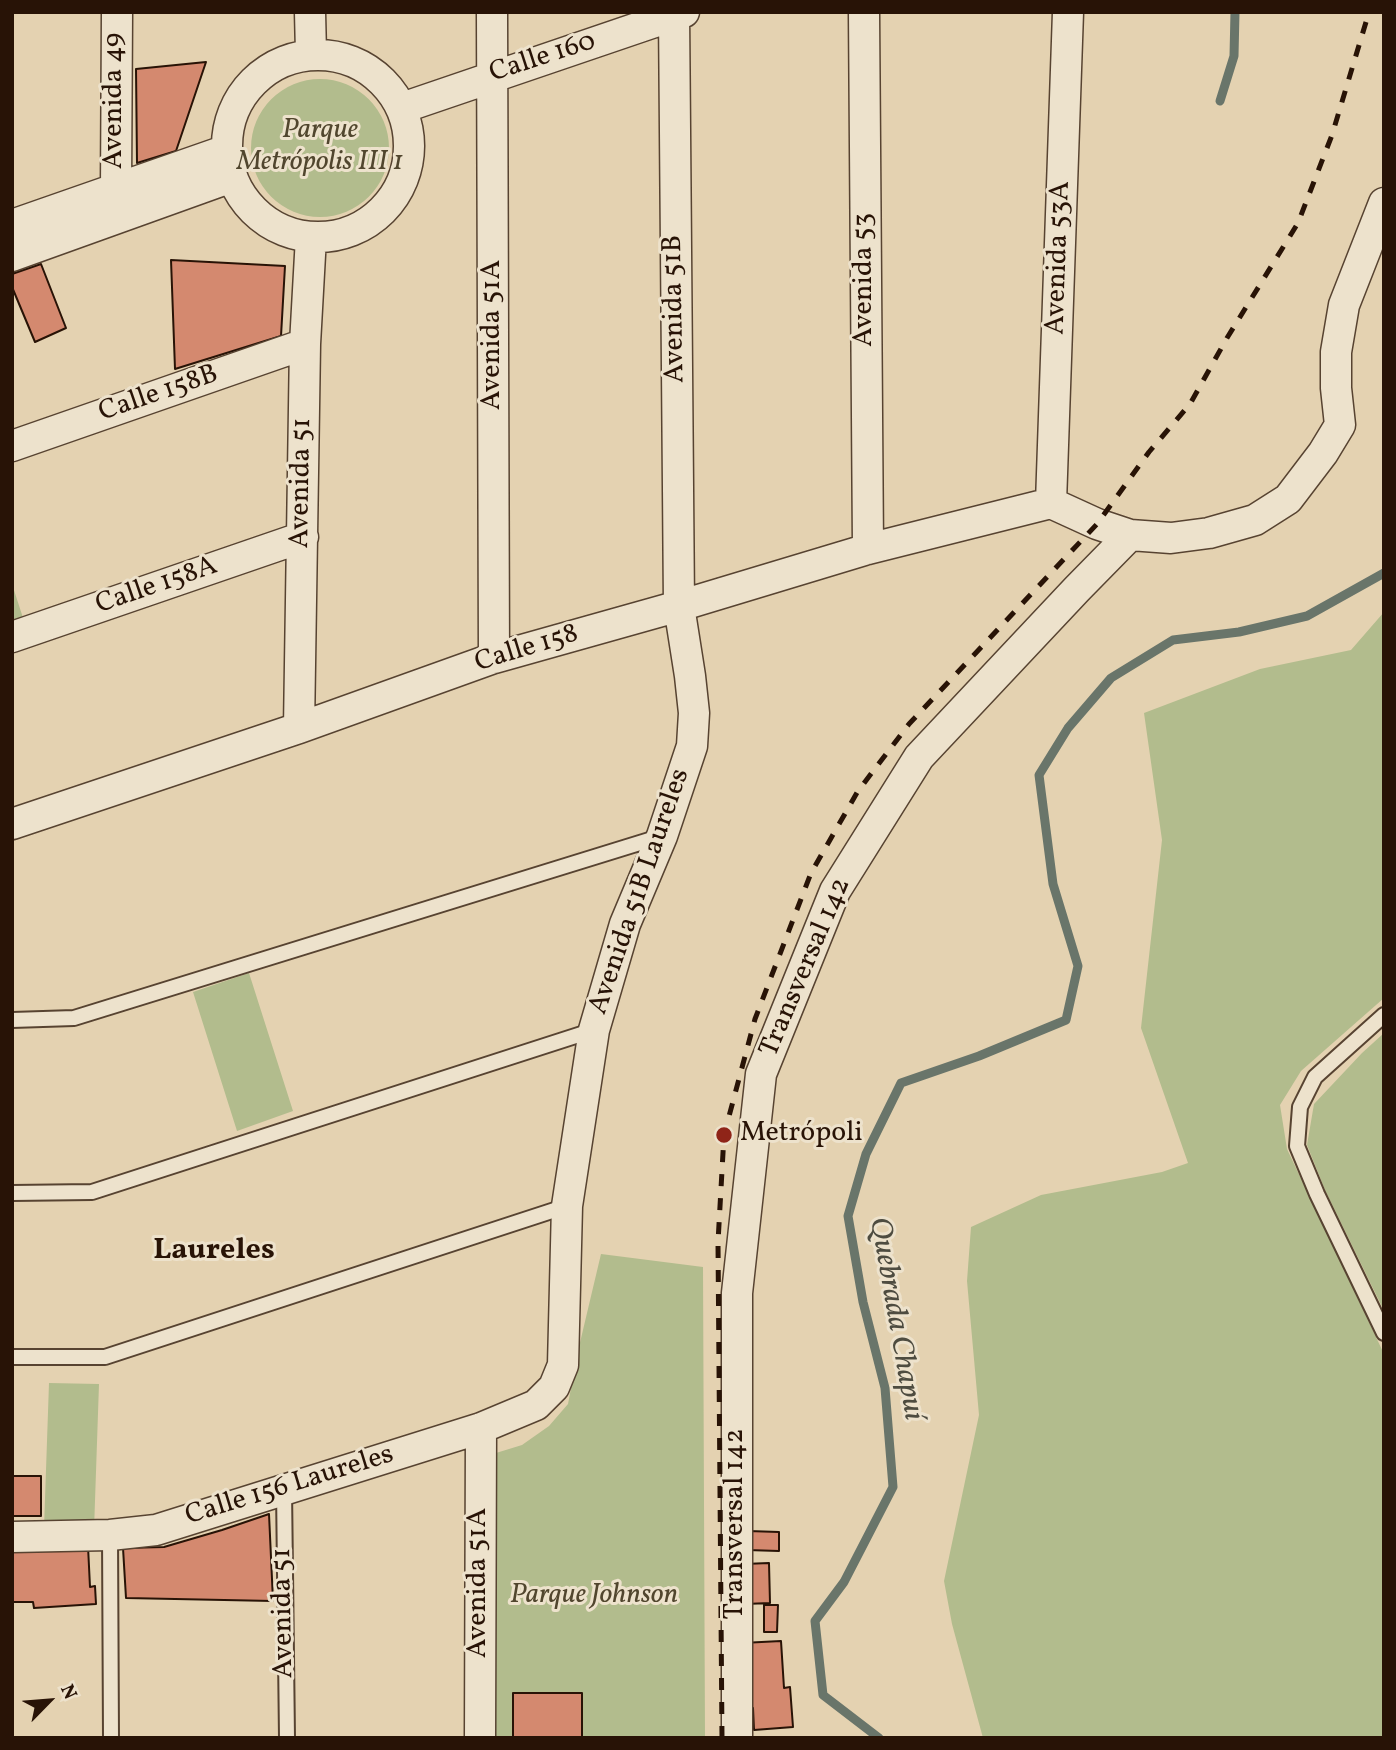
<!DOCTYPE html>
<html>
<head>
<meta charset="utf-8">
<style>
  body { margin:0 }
  #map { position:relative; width:1396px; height:1750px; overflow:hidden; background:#e4d2b1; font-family:Vollkorn,serif }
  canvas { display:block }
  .frame { position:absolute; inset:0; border:14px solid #281306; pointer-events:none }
  .north { position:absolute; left:14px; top:1666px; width:70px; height:70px; -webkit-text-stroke:5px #ede2cc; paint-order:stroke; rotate:65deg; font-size:19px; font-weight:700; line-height:28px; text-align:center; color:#281306 }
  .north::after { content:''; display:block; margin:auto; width:24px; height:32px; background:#281306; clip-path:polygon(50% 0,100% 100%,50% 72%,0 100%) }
</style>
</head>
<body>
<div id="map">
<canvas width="1396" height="1750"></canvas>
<div class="frame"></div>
<div class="north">N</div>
</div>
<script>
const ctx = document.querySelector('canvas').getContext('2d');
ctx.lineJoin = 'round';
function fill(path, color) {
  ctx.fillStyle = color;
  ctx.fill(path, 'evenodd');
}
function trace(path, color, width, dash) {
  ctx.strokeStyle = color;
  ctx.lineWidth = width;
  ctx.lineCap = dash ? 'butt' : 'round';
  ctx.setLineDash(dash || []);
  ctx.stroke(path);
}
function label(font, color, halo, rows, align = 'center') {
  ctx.font = font + ' Vollkorn,serif';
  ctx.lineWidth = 6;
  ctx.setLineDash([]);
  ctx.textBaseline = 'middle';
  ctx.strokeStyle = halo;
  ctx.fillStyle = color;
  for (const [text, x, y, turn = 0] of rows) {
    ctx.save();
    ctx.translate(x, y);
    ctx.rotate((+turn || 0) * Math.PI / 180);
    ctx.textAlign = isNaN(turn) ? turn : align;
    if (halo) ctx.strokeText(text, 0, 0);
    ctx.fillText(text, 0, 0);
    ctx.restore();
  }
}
const green = new Path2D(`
  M251 148a69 69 0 1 1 138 0a69 69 0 1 1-138 0Z
  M12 584 25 624 12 628Z
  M1384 612V998L1301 1071 1280 1105 1287 1149 1384 1354V1738H983L952 1624 944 1581 979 1415 967 1281 971 1227 1041 1195 1162 1172 1188 1163 1141 1028 1162 840 1144 713 1260 669 1351 650Z
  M249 973 293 1111 237 1131 193 992Z
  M1384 1033V1311L1325 1190 1307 1145 1314 1104 1362 1053Z
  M601 1254 703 1267 705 1738H484L483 1457 522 1445 549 1426 568 1404 578 1351Z
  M49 1383 99 1384 94 1530 44 1528Z`);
const stream = new Path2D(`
  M1220 101 1234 56 1235 12
  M879 1738 823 1695 815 1621 844 1582 893 1487 885 1388 863 1302 848 1216 866 1154 901 1083 979 1056 1066 1020 1078 966 1053 884 1039 775 1068 728 1111 678 1173 640 1239 632 1307 616 1384 573`);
const building = new Path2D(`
  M206 62 176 151 137 163 136 69Z
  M171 260 285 266 281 336 175 369Z
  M41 264 66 328 35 342 12 287V274Z
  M12 1476H41V1516H12Z
  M269 1514 273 1601 126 1598 123 1548 164 1547 222 1530Z
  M748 1531 779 1532V1551L747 1550Z
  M88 1546 90 1587 95 1586 96 1604 34 1608 33 1602H12V1550Z
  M769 1563 770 1603 745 1604 744 1564Z
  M764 1605H778L777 1632H764Z
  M781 1641 784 1688 790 1687 793 1727 754 1730 753 1708H744L742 1643Z
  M513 1693H582V1738H513Z`);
const service = new Path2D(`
  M1384 1015 1315 1077 1300 1107 1297 1146 1317 1194 1384 1333
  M12 1020 74 1018 659 837
  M12 1193 92 1192 594 1030
  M12 1357H105L567 1206
  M284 1489 287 1738
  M110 1535 111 1738`);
const minor = new Path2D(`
  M310 12 311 54
  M492 12 494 658
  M864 12 868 549
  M227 146a91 91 0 1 1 182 0a91 91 0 1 1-182 0Z
  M402 108 684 12
  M116 189 117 12
  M12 225 227 150
  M12 256 232 177
  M12 446 305 344
  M1051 503 1097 524 1130 535 1171 538 1209 533 1255 520 1288 499 1323 453 1340 425 1336 388V352L1344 305 1384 203
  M1051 503 1068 12
  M12 637 303 537
  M299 728 305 344 311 237
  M12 824 299 728 494 658 679 606 868 549 1051 503
  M12 1537 110 1535 156 1530 481 1428 536 1405 554 1387 563 1365 567 1206 594 1030 625 924 662 836 692 746 694 713 690 676 679 606 674 12
  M480 1738 481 1428
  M737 1738V1293L761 1074 835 891 919 757 1077 589 1130 535`);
const rail = new Path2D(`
  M722 1738 718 1242 724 1135 755 1019 811 873 858 791 909 724 1097 524 1149 452 1190 404 1227 338 1298 223 1332 135 1369 12`);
const markers = [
  [724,1135,9,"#8f2418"]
];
const streetNames = [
  ["Calle 160",543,59,-18],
  ["Avenida 49",116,101,-90],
  ["Avenida 53A",1060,258,-88],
  ["Avenida 53",866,280,-90],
  ["Avenida 51B",676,309,-91],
  ["Avenida 51A",494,335,-90],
  ["Calle 158B",159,395,-19],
  ["Avenida 51",303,483,-89],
  ["Calle 158A",157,587,-19],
  ["Calle 158",527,650,-17],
  ["Avenida 51B Laureles",641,892,-71],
  ["Transversal 142",807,968,-67],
  ["Calle 156 Laureles",290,1487,-17],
  ["Transversal 142",737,1524,-90],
  ["Avenida 51A",480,1583,-90],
  ["Avenida 51",285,1613,-91]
];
const parkNames = [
  ["Parque",320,132],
  ["Metrópolis III 1",320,164],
  ["Parque Johnson",594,1597]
];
const poiNames = [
  ["Metrópoli",740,1135]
];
const neighbourhoodNames = [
  ["Laureles",214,1252]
];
const waterNames = [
  ["Quebrada Chapuí",894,1319,80]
];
fill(green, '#b2bc8d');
trace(stream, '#69756a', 9);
fill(building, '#d4896f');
trace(building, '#281306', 2);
trace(service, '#574331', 18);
trace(minor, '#574331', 33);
trace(service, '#ede2cc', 14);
trace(minor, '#ede2cc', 30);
trace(rail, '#281306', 5, [12, 12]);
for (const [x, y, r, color] of markers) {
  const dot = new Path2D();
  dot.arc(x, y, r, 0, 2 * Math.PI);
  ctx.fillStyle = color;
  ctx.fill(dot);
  trace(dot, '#ede2cc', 2.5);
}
label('28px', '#281306', '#ede2cc', streetNames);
label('italic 28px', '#51462e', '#ede2cc', parkNames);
label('28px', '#281306', '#ede2cc', poiNames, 'left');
label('bold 30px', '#281306', '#ede2cc', neighbourhoodNames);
label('italic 30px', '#4e4c40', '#ede2cc', waterNames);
</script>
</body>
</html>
